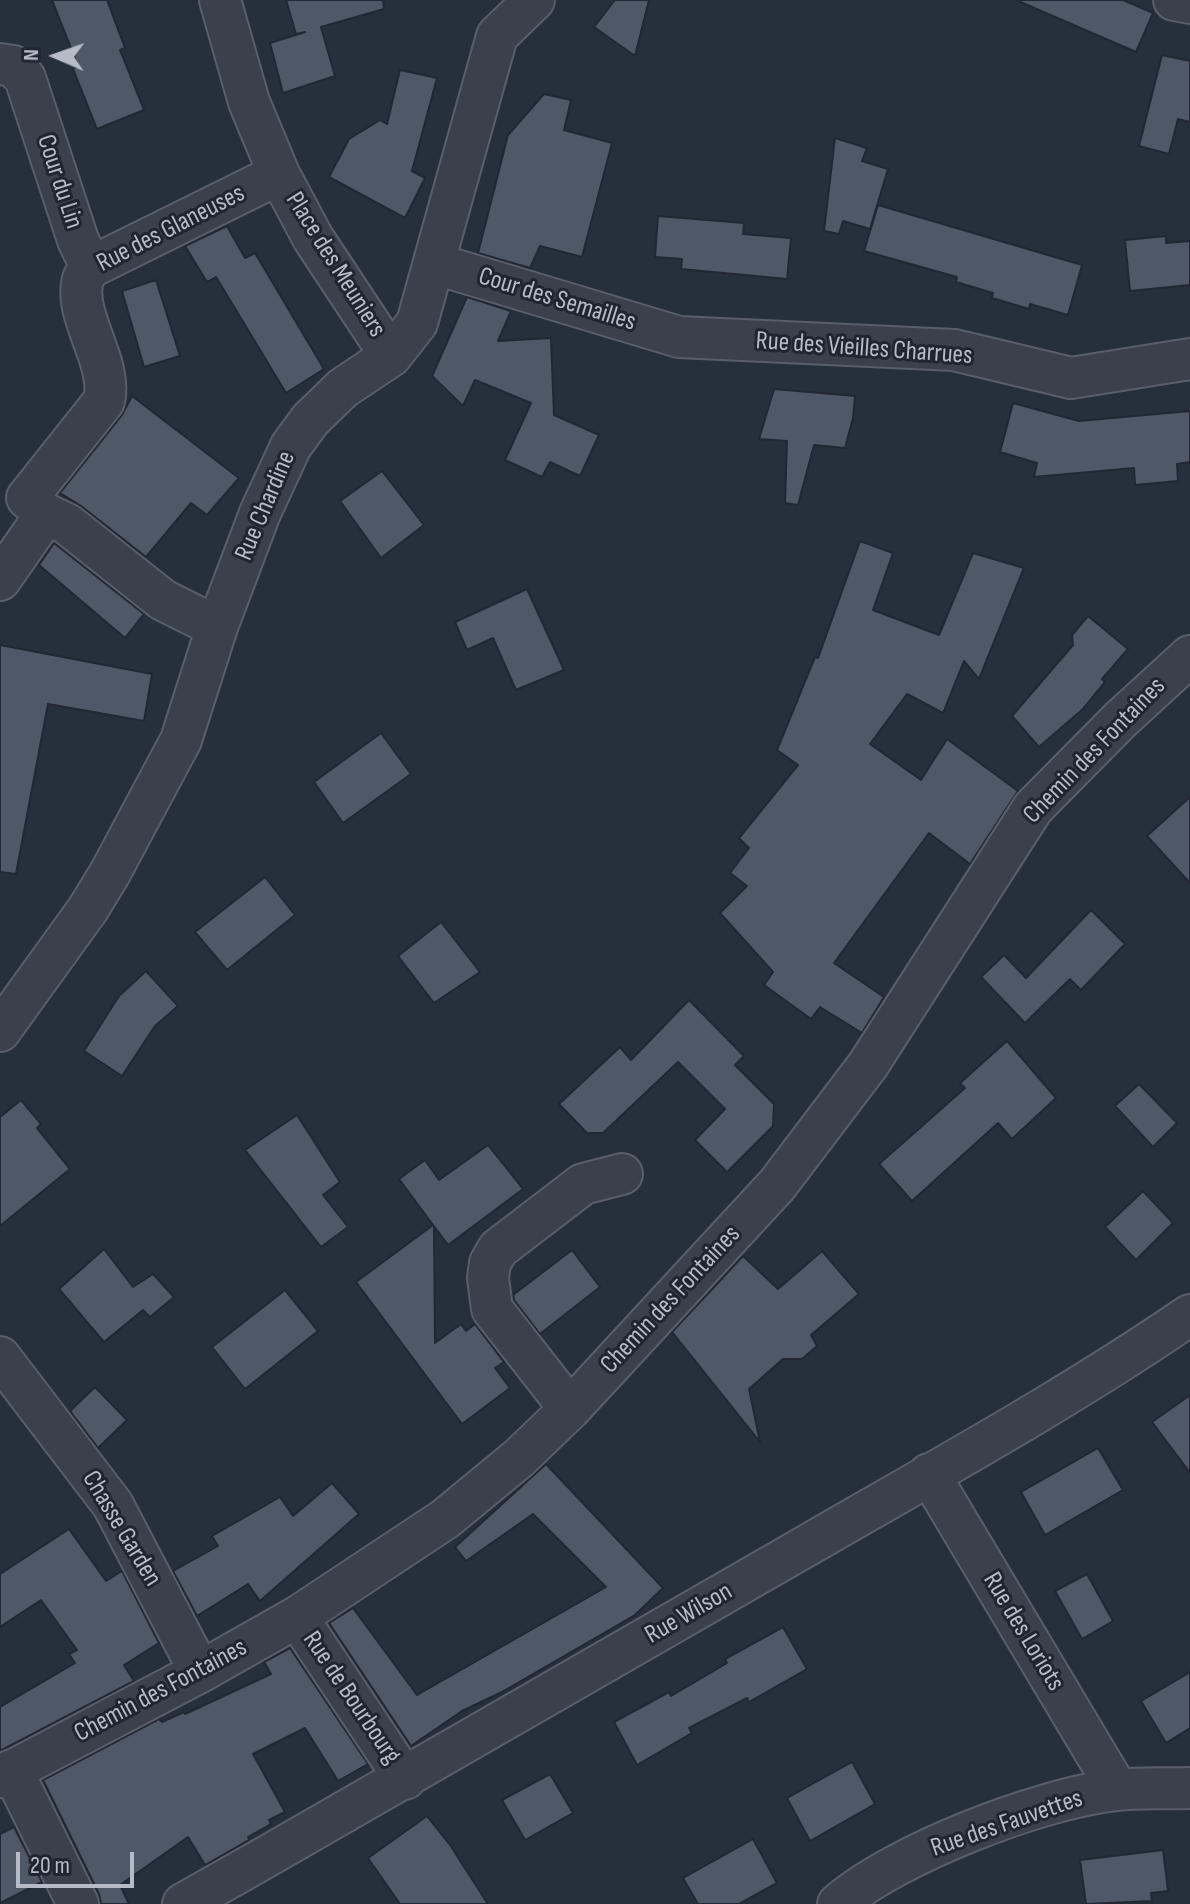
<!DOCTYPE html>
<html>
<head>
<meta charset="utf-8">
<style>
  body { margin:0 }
  #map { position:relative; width:1190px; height:1904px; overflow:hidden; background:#262f3c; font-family:"Sofia Sans Condensed",sans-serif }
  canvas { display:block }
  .north { position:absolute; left:16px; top:16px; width:80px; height:80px; -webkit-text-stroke:6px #1f2631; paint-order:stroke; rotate:272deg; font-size:22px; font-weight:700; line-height:32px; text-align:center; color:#b6bcc7 }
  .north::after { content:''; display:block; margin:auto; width:28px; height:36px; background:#b6bcc7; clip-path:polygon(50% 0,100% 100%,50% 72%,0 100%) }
  .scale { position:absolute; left:16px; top:1852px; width:118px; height:36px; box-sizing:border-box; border:4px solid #b6bcc7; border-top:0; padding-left:10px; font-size:24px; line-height:28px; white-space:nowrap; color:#b6bcc7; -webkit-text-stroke:6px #1f2631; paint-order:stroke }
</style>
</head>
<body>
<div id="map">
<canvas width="1190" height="1904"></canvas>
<div class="north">N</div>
<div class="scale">20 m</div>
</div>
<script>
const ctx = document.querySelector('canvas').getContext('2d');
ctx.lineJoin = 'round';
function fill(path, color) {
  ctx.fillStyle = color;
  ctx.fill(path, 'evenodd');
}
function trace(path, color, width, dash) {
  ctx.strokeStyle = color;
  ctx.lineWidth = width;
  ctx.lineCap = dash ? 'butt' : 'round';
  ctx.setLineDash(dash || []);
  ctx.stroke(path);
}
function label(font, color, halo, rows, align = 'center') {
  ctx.font = font + ' "Sofia Sans Condensed",sans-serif';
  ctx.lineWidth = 6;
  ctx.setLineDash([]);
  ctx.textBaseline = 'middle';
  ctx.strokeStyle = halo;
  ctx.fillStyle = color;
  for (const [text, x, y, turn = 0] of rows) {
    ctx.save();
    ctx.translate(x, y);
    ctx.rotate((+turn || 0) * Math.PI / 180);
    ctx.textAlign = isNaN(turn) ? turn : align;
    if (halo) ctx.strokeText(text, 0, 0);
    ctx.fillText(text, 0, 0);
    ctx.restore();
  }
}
const building = new Path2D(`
  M52 0H107L125 48 120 50 144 110 97 129 73 69 78 66Z
  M286 0H383L384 9 321 27 335 76 283 93 270 43 305 32 296 34Z
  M615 0H649L635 56 594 27Z
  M1016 0H1123L1153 13 1136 52Z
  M1162 55 1190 61V122L1178 119 1169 154 1139 146Z
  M400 70 437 78 412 171 425 178 405 218 329 177 349 139 380 120 387 124Z
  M544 94 571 100 564 130 612 143 582 257 540 246 530 268 478 253 508 135Z
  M835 138 867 148 862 161 888 169 870 229 843 221 839 234 824 231Z
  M878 205 1082 265 1068 315 1030 304 1029 309 992 298 993 293 956 282 957 277 864 251Z
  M658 216 744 223 743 234 791 238 787 279 681 269 682 259 655 257Z
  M227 226 245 258 255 253 324 369 286 393 216 277 207 282 185 246Z
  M1166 236V243L1190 241V285L1130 291 1125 240Z
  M156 280 180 356 144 367 122 291Z
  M467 297 511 311 498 341 551 338 554 415 599 435 580 476 550 462 542 477 505 460 531 403 475 380 463 406 432 376Z
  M774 389 855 396 853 418 845 448 814 445 798 505 785 503 787 441 759 439Z
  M132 396 239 478 207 515 191 503 146 557 81 506 60 493 122 415Z
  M1013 403 1079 421 1190 411V462L1177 464 1178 481 1135 485 1134 468 1034 477 1037 463 1000 452Z
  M382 471 424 525 381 558 340 501Z
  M860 541 893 553 873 610 939 635 973 553 1024 568 979 679 964 661 943 713 907 694 870 744 921 780 947 739 1018 791 970 864 929 833 834 963 884 997 862 1033 820 1007 811 1019 764 985 773 972 720 913 747 886 730 873 749 848 739 838 798 765 777 750 815 657 818 658Z
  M54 543 144 614 125 638 39 565Z
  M527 589 564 670 516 690 493 638 467 650 455 622Z
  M1088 616 1128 649 1102 679 1105 682 1083 709 1039 747 1012 716 1073 645 1072 635Z
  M0 645 152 674 144 721 48 704 16 874 0 872Z
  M381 733 411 774 343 823 314 782Z
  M1190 797V883L1147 836Z
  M265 877 295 915 227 970 195 932Z
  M1091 910 1125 944 1081 990 1070 979 1025 1023 981 977 1004 955 1026 978Z
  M441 922 480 972 434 1003 398 956Z
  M146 971 178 1006 155 1026 122 1076 84 1051 119 996Z
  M689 1000 744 1056 735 1065 774 1104 773 1126 727 1172 695 1140 725 1109 678 1062 603 1133H587L559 1104 620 1047 631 1060Z
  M1007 1041 1056 1098 1012 1139 998 1123 912 1201 879 1164 965 1088 960 1083Z
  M1139 1084 1177 1123 1153 1147 1115 1106Z
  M21 1100 41 1124 37 1128 70 1169 0 1226V1117Z
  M297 1115 340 1182 323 1195 348 1227 321 1247 245 1150Z
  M488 1145 523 1189 448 1245 434 1226 435 1343 461 1324 466 1331 475 1324 504 1362 495 1368 510 1388 462 1424 356 1282 433 1225 399 1179 425 1160 439 1180Z
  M1143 1191 1173 1223 1136 1260 1105 1227Z
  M104 1249 133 1287 153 1274 174 1297 150 1317 143 1310 104 1342 59 1289Z
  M572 1250 600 1287 540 1334 514 1300 513 1295Z
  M822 1251 859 1294 811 1335 817 1346 802 1359H783L749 1389 760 1442 672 1332 743 1256 778 1289Z
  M285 1290 318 1331 245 1389 212 1347Z
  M95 1387 127 1420 98 1448 70 1411Z
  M1190 1395V1473L1152 1422Z
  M1098 1448 1123 1490 1045 1535 1021 1492Z
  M546 1464 663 1588 635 1615 502 1692 462 1711 411 1746 329 1623 353 1608 417 1695 606 1587 533 1514 466 1561 455 1547Z
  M332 1483 359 1514 260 1601 248 1584 197 1616 173 1571 218 1546 212 1536 280 1497 293 1516Z
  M69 1529 106 1581 122 1571 159 1643 124 1665 134 1681 0 1751V1707L75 1663 69 1654 77 1650 41 1600 0 1627V1574Z
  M1087 1574 1113 1621 1082 1639 1055 1591Z
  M783 1627 807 1669 749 1702 747 1698 689 1728 692 1733 637 1765 614 1722 669 1692 671 1696 727 1663 725 1659Z
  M290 1648 368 1764 338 1781 305 1728 253 1754 285 1812 269 1820 271 1824 248 1837 249 1840 205 1865 188 1837 120 1885 129 1904H101L99 1894 43 1780 159 1719 162 1722 184 1712 185 1714 271 1674 264 1662Z
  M1190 1672V1728L1166 1743 1141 1701Z
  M852 1762 875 1804 810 1841 787 1798Z
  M550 1774 573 1813 525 1840 502 1800Z
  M427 1816 450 1845 488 1904H400L368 1858Z
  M14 1827 42 1882 0 1903V1834Z
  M753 1839 777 1883 739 1904H698L683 1878Z
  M1163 1850 1168 1891 1151 1893 1152 1901 1086 1904 1080 1860Z`);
const street = new Path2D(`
  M220 0 249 102 279 174 313 238 391 356
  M1174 0 1190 3
  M0 64 13 66 25 78 78 240 91 267
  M436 264 679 337 954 350 1071 378 1190 359
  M46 514 67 524 163 600 217 627
  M0 580 46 514 27 498 104 401C113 364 76 320 82 284 82 278 87 272 91 267L279 174
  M0 1031 88 909 110 873 181 740 217 627 260 513 291 446 310 420 343 388 391 356 417 323 497 36 534 0
  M0 1357 113 1505 200 1672
  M570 1409 492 1309 488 1278 490 1263 498 1249 583 1184 622 1174
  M929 1474 1117 1789
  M297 1617 405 1779
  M12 1770 78 1904
  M0 1777 200 1672 297 1617 445 1519 519 1458 570 1409 777 1185 868 1065 1033 808 1120 720 1190 656
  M183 1904C390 1787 596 1668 801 1549 932 1473 1066 1400 1190 1315
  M838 1904C895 1854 1041 1798 1116 1790 1140 1787 1166 1789 1190 1788`);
const streetNames = [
  ["Cour du Lin",59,182,72],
  ["Rue des Glaneuses",171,229,-27],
  ["Place des Meuniers",335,265,58],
  ["Cour des Semailles",557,300,17],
  ["Rue des Vieilles Charrues",864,349,4],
  ["Rue Chardine",266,506,-67],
  ["Chemin des Fontaines",1095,751,-46],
  ["Chemin des Fontaines",671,1300,-47],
  ["Chasse Garden",121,1529,59],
  ["Rue Wilson",689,1614,-30],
  ["Rue des Loriots",1023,1632,59],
  ["Chemin des Fontaines",161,1691,-28],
  ["Rue de Bourbourg",351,1698,56],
  ["Rue des Fauvettes",1007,1824,-19]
];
fill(building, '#4f5867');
trace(building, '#212833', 2);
trace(street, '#585f6a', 44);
trace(street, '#3a414c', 40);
label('26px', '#b6bcc7', '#1f2631', streetNames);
</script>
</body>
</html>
